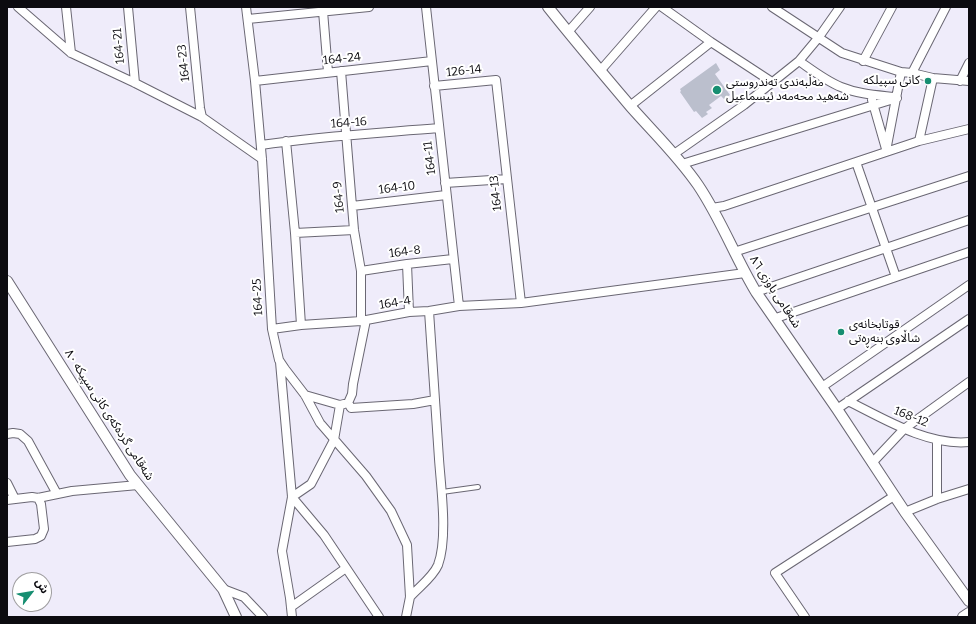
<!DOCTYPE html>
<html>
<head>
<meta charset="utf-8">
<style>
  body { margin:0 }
  #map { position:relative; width:976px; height:624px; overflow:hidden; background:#efecfa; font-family:Bitter,"Noto Sans Arabic",serif }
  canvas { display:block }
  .frame { position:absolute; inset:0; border:8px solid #0c0b10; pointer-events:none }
  .north { position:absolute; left:12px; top:572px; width:40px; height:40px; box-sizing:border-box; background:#fff; border:1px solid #9e9d9f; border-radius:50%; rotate:59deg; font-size:11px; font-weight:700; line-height:16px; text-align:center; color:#0c0b10 }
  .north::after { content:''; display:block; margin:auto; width:14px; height:18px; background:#168e71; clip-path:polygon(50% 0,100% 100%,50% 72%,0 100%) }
</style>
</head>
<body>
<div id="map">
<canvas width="976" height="624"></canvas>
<div class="frame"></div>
<div class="north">ش</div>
</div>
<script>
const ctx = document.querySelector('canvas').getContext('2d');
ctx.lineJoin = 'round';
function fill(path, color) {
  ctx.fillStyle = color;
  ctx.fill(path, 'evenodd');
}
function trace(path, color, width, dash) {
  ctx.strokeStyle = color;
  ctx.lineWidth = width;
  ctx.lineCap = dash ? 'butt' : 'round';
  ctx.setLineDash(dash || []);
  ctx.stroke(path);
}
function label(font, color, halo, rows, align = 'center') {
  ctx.font = font + ' Bitter,"Noto Sans Arabic",serif';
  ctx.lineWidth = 4;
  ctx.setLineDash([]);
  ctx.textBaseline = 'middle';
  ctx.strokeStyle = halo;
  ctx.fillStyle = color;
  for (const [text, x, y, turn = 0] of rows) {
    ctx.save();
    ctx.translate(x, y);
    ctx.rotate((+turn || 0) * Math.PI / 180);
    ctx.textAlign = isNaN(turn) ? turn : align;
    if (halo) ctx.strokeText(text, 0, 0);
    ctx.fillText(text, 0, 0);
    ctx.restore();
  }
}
const building = new Path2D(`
  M716 63 720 70 715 74 730 95 724 99 721 96 709 105 712 108 706 112 708 114 702 118 696 111 694 112 680 92 681 91 680 89Z`);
const service = new Path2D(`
  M442 492 478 487`);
const minor = new Path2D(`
  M18 7 71 53 135 83 202 117 262 159
  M66 7 71 53
  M128 7 135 83
  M190 7 200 108 202 117
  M246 7 255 81 262 159 272 329 279 360 285 369 305 395 320 423 366 476 391 511 407 545 410 597 406 617
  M426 7 459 306
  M662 7 711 42 772 82
  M772 7 842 53 901 72 912 73 933 78 969 81
  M323 11 328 72
  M248 19 369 7
  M568 32 590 7
  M799 61C812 70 826 81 841 87 858 94 876 95 894 97
  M863 61 892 7
  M341 71 352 206 354 230 361 271V321
  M600 71 656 7
  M912 73 946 7
  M255 81 432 61
  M960 81 969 63
  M434 86 496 80 521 303
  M872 100 886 149
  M630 106 711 42
  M286 141 295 233 301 325
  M919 141 933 78
  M261 145C320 136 379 133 439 128
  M886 151 901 72
  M674 154 744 105 799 61 819 37 840 7
  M856 162 896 277
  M682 164 897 98
  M445 183 507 179
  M352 206 446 195
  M712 208 724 206 919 141 969 129
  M295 233 354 230
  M734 252 969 176
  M407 264 409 312
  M361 271 407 264 453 259
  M756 292 969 220
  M776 318 969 252
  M366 320 353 384 352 394 348 403 351 408 413 404 435 400
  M272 329 301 325 361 321 409 312 429 311 459 306 521 303 745 273
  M280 362 292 497 282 551 290 598 292 617
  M822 387 969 285
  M305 395 340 405 344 404
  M848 401C884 419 928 446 969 442
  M340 405 334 440 311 484 292 497 324 535 379 617
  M837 409 969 319
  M7 434 13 433 20 434 28 441 57 494
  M872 463 904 429 969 382
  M7 483 15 499
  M937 499V440
  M7 500 32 497 38 498 72 491 138 485
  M905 512 937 499 969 489
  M7 542 35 539 41 536 44 529 41 504 38 498
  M223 589 244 597 263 617
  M410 597C419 587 433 577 438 565 448 538 441 488 439 459 436 410 432 360 429 311
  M291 607 346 568
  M805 617 775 573 894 496`);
const tertiary = new Path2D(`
  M548 7C575 41 603 74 631 107 654 133 679 157 698 185 721 219 735 257 756 292L837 409 905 512 969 601
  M7 281 130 475 223 589 236 617
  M963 617 969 613`);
const markers = [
  [928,81,4,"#168e71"],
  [717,90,5,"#168e71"],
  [841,332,4,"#168e71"]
];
const streetNames = [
  ["164-21",119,46,-95],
  ["164-24",342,59,-6],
  ["164-23",184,63,-96],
  ["126-14",464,71,-6],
  ["164-16",349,123,-4],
  ["164-11",430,158,-97],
  ["164-10",397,188,-7],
  ["164-13",496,193,-96],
  ["164-9",339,197,-95],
  ["164-8",405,252,-7],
  ["شەقامی باوزی ٨٦",775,292,57],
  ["164-25",258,297,-93],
  ["164-4",395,303,-9],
  ["شەقامی گردەکەی کانی سپیکە ٨٠",109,415,57],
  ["168-12",911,417,22]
];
const poiNames = [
  ["کانی سپیلکە",920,81,"right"],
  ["مەڵبەندی تەندروستی",726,83],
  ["شەهید محەمەد ئیسماعیل",726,97],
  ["قوتابخانەی",849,325],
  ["شاڵاوی بنەڕەتی",849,339]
];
fill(building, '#bbbfcd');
trace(service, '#6a6773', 6);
trace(minor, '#6a6773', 10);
trace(tertiary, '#6a6773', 12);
trace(service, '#fff', 4);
trace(minor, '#fff', 8);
trace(tertiary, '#fff', 10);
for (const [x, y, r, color] of markers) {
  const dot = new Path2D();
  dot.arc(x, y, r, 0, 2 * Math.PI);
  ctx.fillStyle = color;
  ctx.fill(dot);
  trace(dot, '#fff', 1.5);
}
label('12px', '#0c0b10', '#fff', streetNames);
label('12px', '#0c0b10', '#fff', poiNames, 'left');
</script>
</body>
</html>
